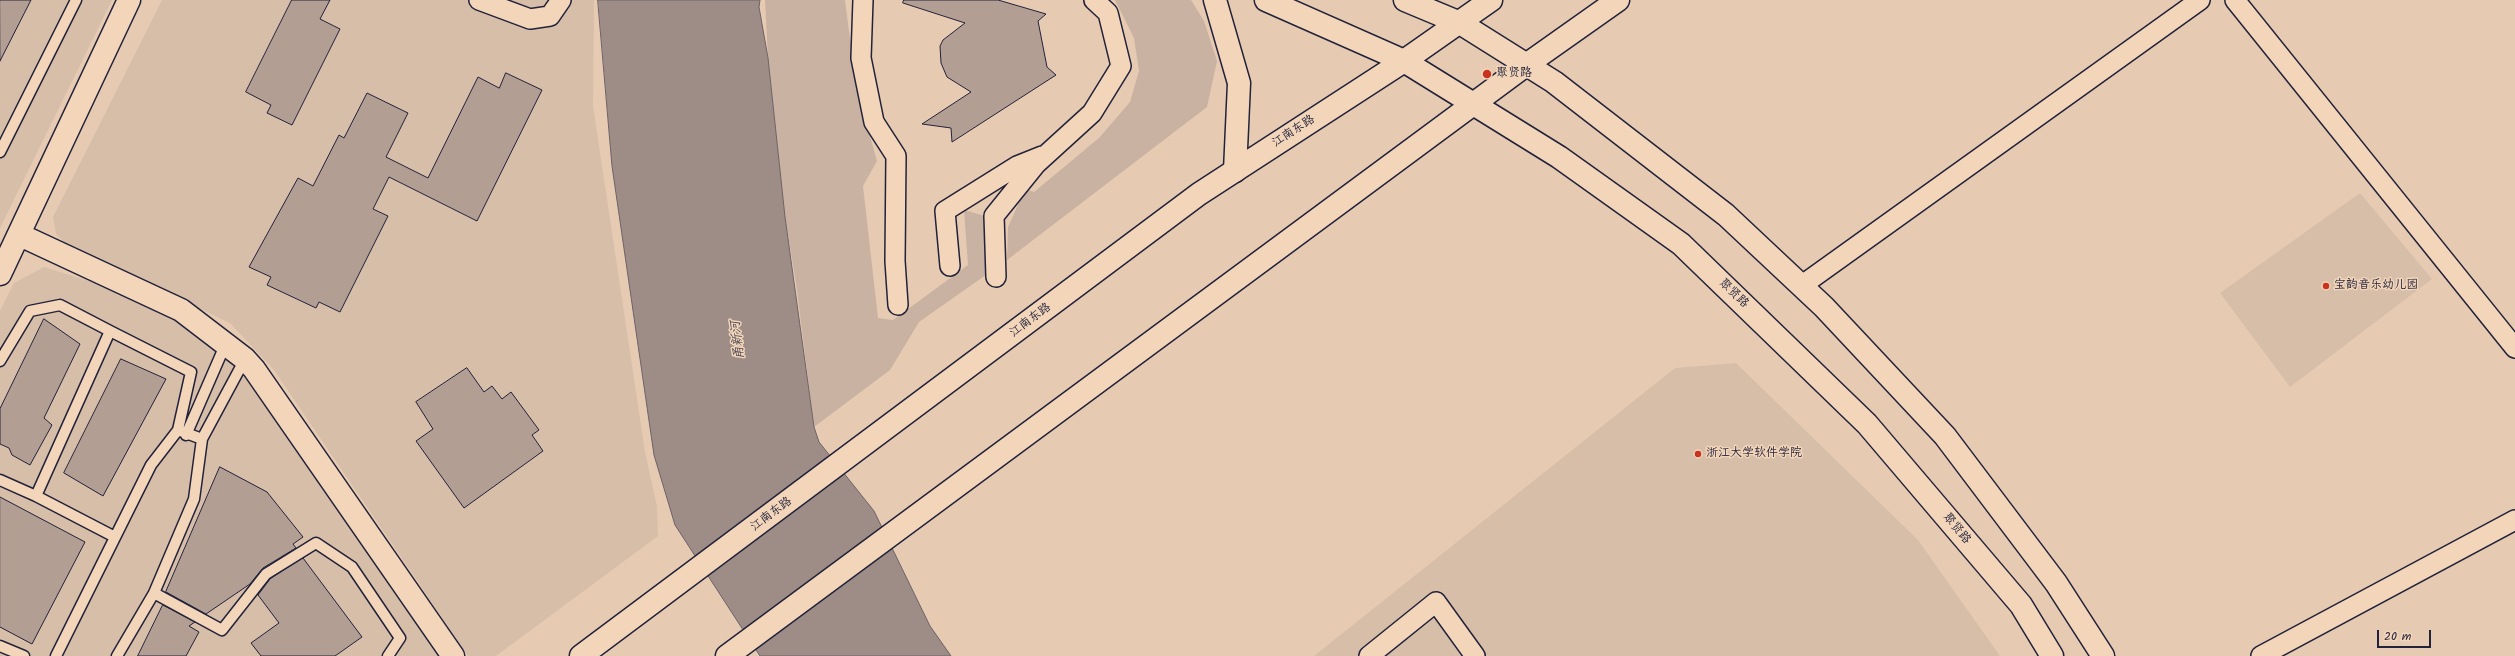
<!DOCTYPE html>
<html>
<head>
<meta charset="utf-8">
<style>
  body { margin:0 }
  #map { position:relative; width:2515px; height:656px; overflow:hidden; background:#e6cbb2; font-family:Kalam,sans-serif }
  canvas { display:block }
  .scale { position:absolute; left:2377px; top:630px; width:54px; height:18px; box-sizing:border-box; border:2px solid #22223b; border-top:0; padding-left:5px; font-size:12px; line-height:14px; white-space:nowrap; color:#22223b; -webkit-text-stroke:3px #f3d6ba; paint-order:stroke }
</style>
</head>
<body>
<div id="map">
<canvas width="2515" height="656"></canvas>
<div class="scale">20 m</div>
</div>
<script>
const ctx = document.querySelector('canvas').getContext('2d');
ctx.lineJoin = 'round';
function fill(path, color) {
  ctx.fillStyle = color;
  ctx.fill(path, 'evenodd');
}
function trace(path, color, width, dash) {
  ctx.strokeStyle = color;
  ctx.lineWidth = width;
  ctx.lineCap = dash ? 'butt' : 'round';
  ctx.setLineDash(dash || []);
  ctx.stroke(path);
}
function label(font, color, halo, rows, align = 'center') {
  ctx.font = font + ' Kalam,"LXGW WenKai TC",sans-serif';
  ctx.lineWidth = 3;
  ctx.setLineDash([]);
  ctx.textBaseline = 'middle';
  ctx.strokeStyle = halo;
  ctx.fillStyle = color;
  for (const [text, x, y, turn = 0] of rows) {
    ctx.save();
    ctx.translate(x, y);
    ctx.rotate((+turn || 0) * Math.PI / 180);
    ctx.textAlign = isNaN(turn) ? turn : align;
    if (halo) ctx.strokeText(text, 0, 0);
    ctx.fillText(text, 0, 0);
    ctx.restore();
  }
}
const built = new Path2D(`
  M0 0H112L0 228Z
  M162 0H594L593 106 645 452 657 506 658 536 496 656H468L274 370 230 323 68 246 56 234 53 217Z
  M2360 193 2432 279 2290 387 2220 293Z
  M44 267 92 282 202 333 271 405 442 656H0V311L14 283Z
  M1736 363 1918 540 2000 656H1314L1675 368Z`);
const green = new Path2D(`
  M765 0H845L856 86 877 161 863 186 878 318 893 320 968 265 964 210 985 216 990 272 919 322 890 370 814 427 796 283 785 217 768 58Z
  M1115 0H1191L1204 21 1217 61 1207 107 1007 260 1008 227 1025 189 1034 192 1099 138 1130 102 1139 71 1134 38Z`);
const water = new Path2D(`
  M598 0H760L759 7 768 58 785 217 814 427 819 442 874 511 930 626 951 656H760L675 525 654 455 612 166Z`);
const building = new Path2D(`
  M0 0H31L0 61Z
  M292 0H330L320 19 340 29 292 125 267 113 271 105 246 92Z
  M904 0H998L1046 14 1038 21 1047 67 1056 75 952 142 951 128 922 124 971 92 947 77 941 63 940 46 943 40 965 23 903 3Z
  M506 73 542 90 477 221 389 177 373 209 388 216 340 312 319 302 316 308 267 285 271 277 249 267 298 178 313 186 339 135 344 138 367 93 408 113 386 157 428 178 478 77 499 88Z
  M44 319 80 344 44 418 52 425 30 465 12 455 9 448 0 444V409Z
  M121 359 166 379 103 496 64 473Z
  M467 368 484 392 492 386 502 399 511 392 539 430 532 435 543 451 464 508 416 441 433 429 416 402Z
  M220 467 267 492 303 537 293 544 296 548 263 568 250 584 206 614 166 592Z
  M0 497 85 542 32 644 0 627Z
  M303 558 362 637 335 656H261L251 643 279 623 258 595 270 579Z
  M163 605 195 622 189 626 199 632 186 656H138Z`);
const lane = new Path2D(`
  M0 152 76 0
  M110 331 191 372 178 430
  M0 361 30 311 60 305 110 331 36 496 115 537
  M186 435 226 343
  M202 439 245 359
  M0 480 36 496
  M154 593 222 630 266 574 316 543 352 567 400 638 388 656
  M0 646 24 656
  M56 656 151 465 178 430 202 439 194 499 154 593 117 656`);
const street = new Path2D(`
  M479 0 530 19 550 16 561 0
  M863 0 861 58 874 122 896 156 895 261 898 305
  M2235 0 2515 348
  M950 266 945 211 1017 166 1042 156
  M996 277 994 216 1036 164 1092 113 1121 66 1108 13 1094 0
  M1801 286 2200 0
  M1369 656 1436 602 1475 656
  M2261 656 2515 520`);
const secondary = new Path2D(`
  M1215 0 1239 83 1235 171
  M1266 0 1404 61 1559 157 1681 244 1867 424 2021 605 2052 656
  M1405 0 1460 23 1554 82 1726 215 1824 307 1945 436 2056 583 2103 656
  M20 235 181 310 245 359 254 369 453 656
  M0 274 129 0`);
const primary = new Path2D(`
  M581 656 1199 194 1404 61 1491 0
  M727 656 1526 65 1618 0`);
const markers = [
  [1487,74,5,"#c8321e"],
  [2326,286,4,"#c8321e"],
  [1698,454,4,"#c8321e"]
];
const poiNames = [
  ["聚贤路",1496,74],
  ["宝韵音乐幼儿园",2334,286],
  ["浙江大学软件学院",1706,454]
];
const streetNames = [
  ["江南东路",1294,132,-33],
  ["聚贤路",1733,294,44],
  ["江南东路",1031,321,-37],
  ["江南东路",772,515,-37],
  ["聚贤路",1956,529,50]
];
const waterNames = [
  ["甬新河",739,340,-97]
];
fill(built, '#d7bea9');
fill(green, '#c9b2a1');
fill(water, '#9d8d86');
trace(water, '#6c6268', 1);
fill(building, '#b39e93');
trace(building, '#22223b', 1);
trace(lane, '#22223b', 13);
trace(street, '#22223b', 22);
trace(secondary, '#22223b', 25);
trace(primary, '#22223b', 25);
trace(lane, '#f3d6ba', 10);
trace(street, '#f3d6ba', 19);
trace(secondary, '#f3d6ba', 22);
trace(primary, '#f3d6ba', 22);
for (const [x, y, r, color] of markers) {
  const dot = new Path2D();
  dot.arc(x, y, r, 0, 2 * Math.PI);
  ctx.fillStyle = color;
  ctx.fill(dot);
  trace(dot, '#f3d6ba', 1.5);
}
label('12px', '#22223b', '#f3d6ba', poiNames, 'left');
label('12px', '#22223b', '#f3d6ba', streetNames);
label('italic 13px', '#474252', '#f3d6ba', waterNames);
</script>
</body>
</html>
